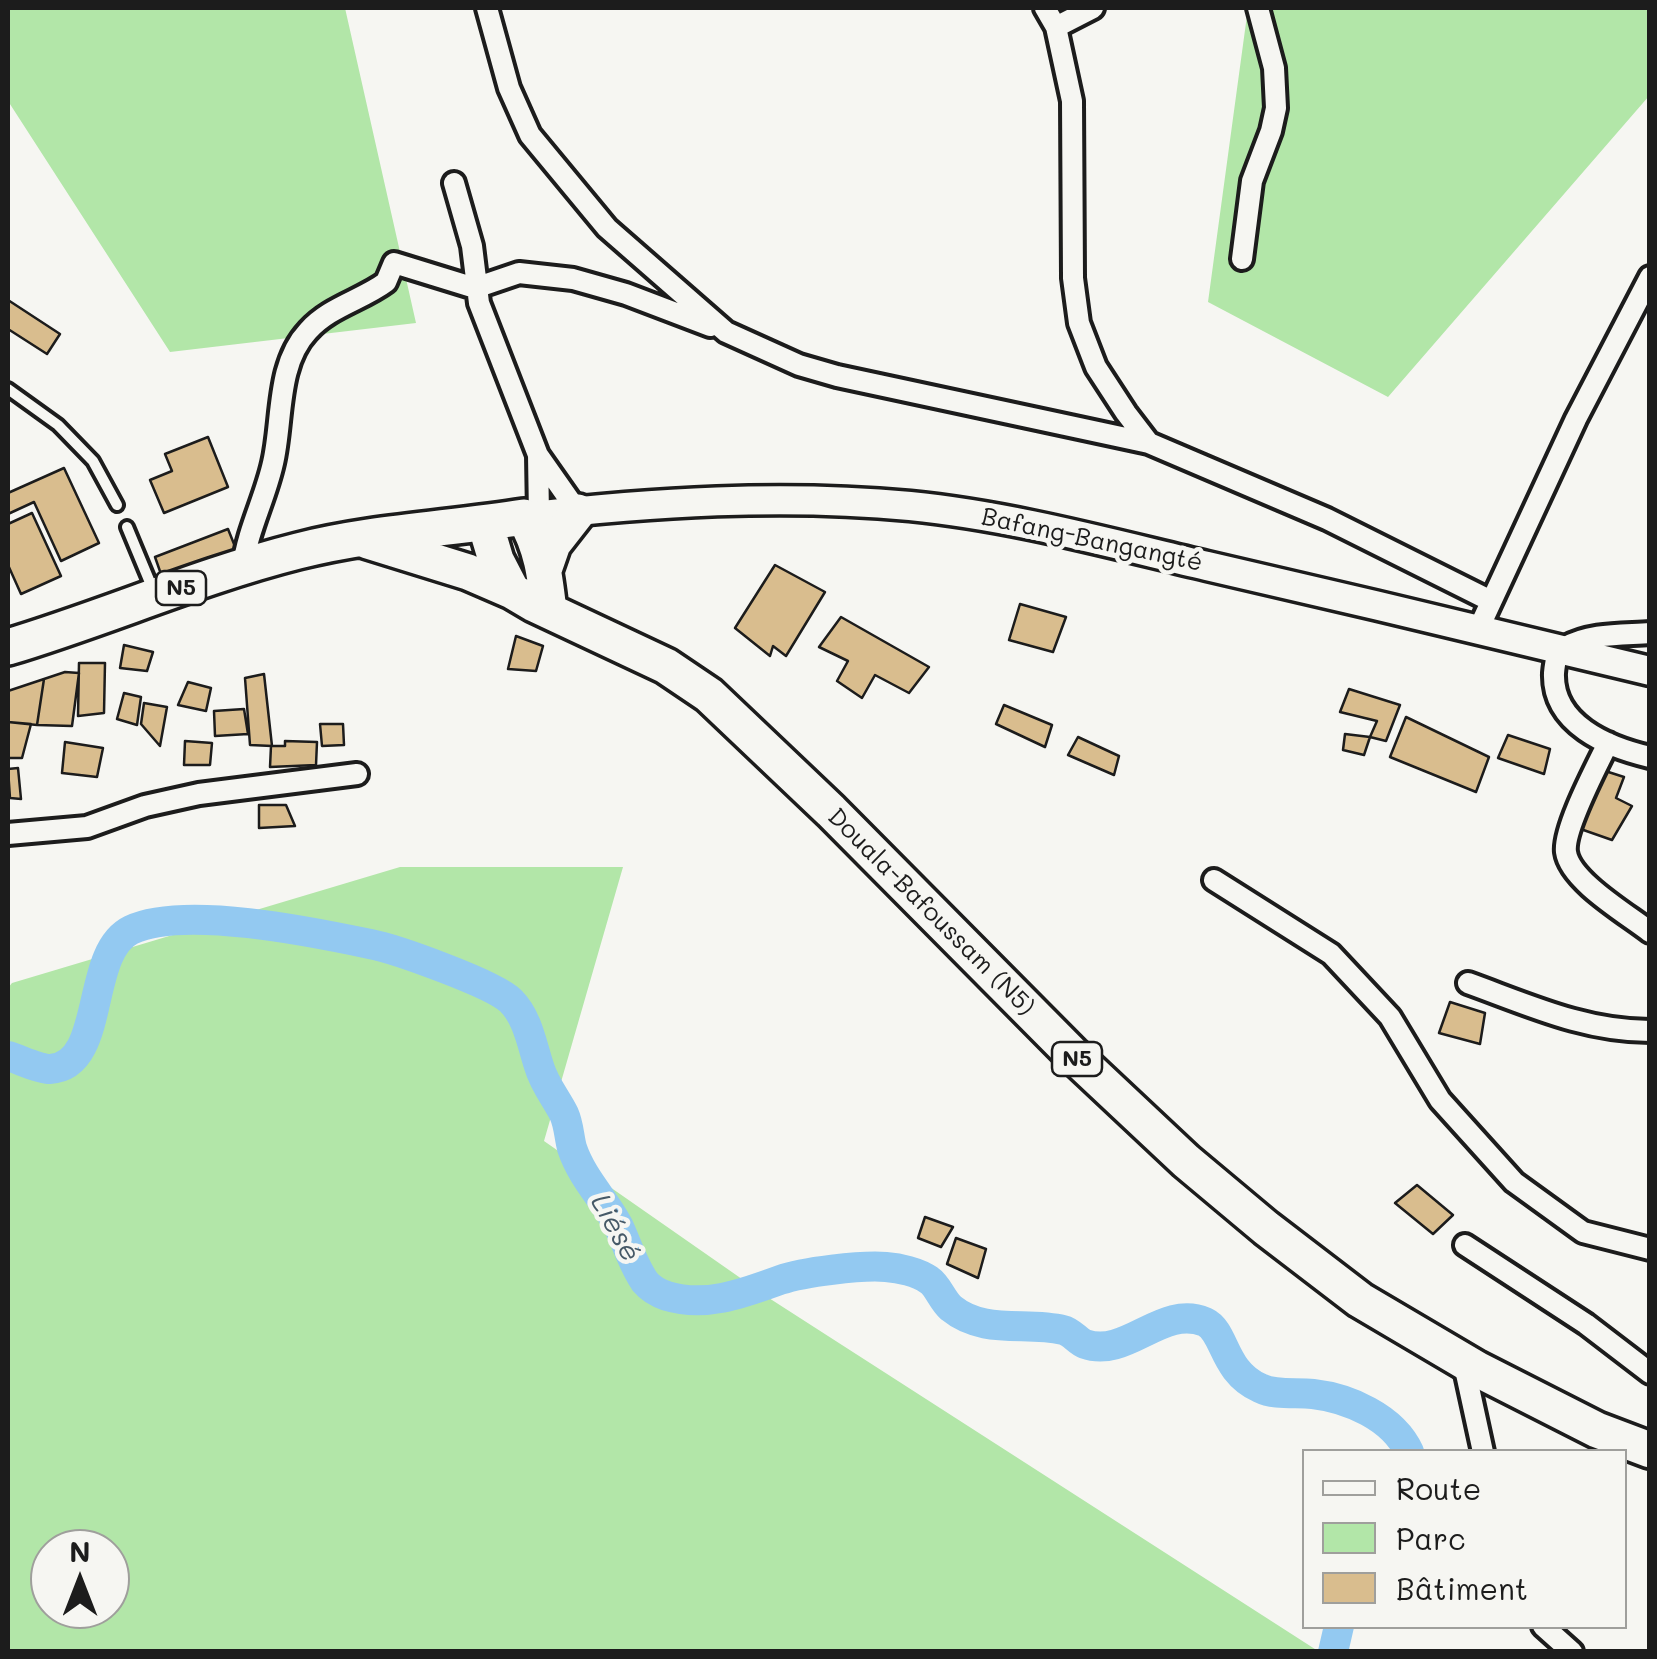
<!DOCTYPE html>
<html>
<head>
<meta charset="utf-8">
<style>
  body { margin:0 }
  #map { position:relative; width:1657px; height:1659px; overflow:hidden; background:#f6f6f2; font-family:Mali,sans-serif }
  canvas { display:block }
  .frame { position:absolute; inset:0; border:10px solid #1c1c1c; pointer-events:none }
  .legend { position:absolute; left:1302px; top:1449px; width:325px; height:180px; box-sizing:border-box; background:#f6f6f2; border:2px solid #9f9f9c; margin:0; padding:12px 18px; list-style:none; font-size:30px; color:#1c1c1c }
  .legend li { display:flex; align-items:center; gap:20px; height:50px }
  .legend b { width:50px; border:2px solid #9f9f9c }
  .north { position:absolute; left:30px; top:1529px; width:100px; height:100px; box-sizing:border-box; background:#f6f6f2; border:2px solid #9f9f9c; border-radius:50%; rotate:0deg; font-size:28px; font-weight:700; line-height:40px; text-align:center; color:#1c1c1c }
  .north::after { content:''; display:block; margin:auto; width:35px; height:45px; background:#1c1c1c; clip-path:polygon(50% 0,100% 100%,50% 72%,0 100%) }
</style>
</head>
<body>
<div id="map">
<canvas width="1657" height="1659"></canvas>
<div class="frame"></div>
<ul class="legend">
<li><b style="height:12px;background:#f6f6f2"></b>Route</li>
<li><b style="height:28px;background:#b2e6a8"></b>Parc</li>
<li><b style="height:28px;background:#d9bd8e"></b>Bâtiment</li>
</ul>
<div class="north">N</div>
</div>
<script>
const ctx = document.querySelector('canvas').getContext('2d');
ctx.lineJoin = 'round';
function fill(path, color) {
  ctx.fillStyle = color;
  ctx.fill(path, 'evenodd');
}
function trace(path, color, width, dash) {
  ctx.strokeStyle = color;
  ctx.lineWidth = width;
  ctx.lineCap = dash ? 'butt' : 'round';
  ctx.setLineDash(dash || []);
  ctx.stroke(path);
}
function label(font, color, halo, rows, align = 'center') {
  ctx.font = font + ' Mali,sans-serif';
  ctx.lineWidth = 9;
  ctx.setLineDash([]);
  ctx.textBaseline = 'middle';
  ctx.strokeStyle = halo;
  ctx.fillStyle = color;
  for (const [text, x, y, turn = 0] of rows) {
    ctx.save();
    ctx.translate(x, y);
    ctx.rotate((+turn || 0) * Math.PI / 180);
    ctx.textAlign = isNaN(turn) ? turn : align;
    if (halo) ctx.strokeText(text, 0, 0);
    ctx.fillText(text, 0, 0);
    ctx.restore();
  }
}
const green = new Path2D(`
  M8 8H345L416 323 170 352 8 101Z
  M1248 8H1649V96L1388 397 1208 302Z
  M400 867H623L544 1141 772 1300 1318 1651H8V988L12 983ZM50 1549H110V1609H50Z`);
const river = new Path2D(`
  M8 1056C19 1059 38 1069 50 1069 107 1066 84 953 131 930 183 905 313 932 370 944 396 949 494 984 511 1001 528 1018 532 1045 539 1066 544 1084 556 1098 564 1114 569 1125 569 1137 572 1148 582 1178 604 1199 618 1225 627 1244 633 1265 645 1282 650 1288 658 1293 667 1296 706 1308 744 1293 780 1280 803 1272 861 1265 886 1267 899 1268 918 1272 929 1280 938 1286 942 1300 951 1308 984 1335 1026 1321 1063 1330 1072 1332 1077 1341 1085 1344 1127 1359 1162 1304 1205 1322 1226 1332 1222 1371 1260 1388 1276 1396 1296 1392 1313 1394 1348 1398 1393 1417 1409 1452
  M1333 1652 1339 1626`);
const building = new Path2D(`
  M8 300 60 334 47 354 8 329Z
  M208 437 228 487 164 513 150 480 172 471 165 454Z
  M64 468 99 543 61 561 34 502 8 514V493Z
  M32 513 61 576 21 594 8 565V524Z
  M228 529 236 549 162 577 155 557Z
  M775 565 825 592 786 656 773 646 770 656 735 628Z
  M1020 604 1066 617 1053 652 1009 640Z
  M841 617 929 667 909 693 875 675 862 698 837 681 848 661 819 647Z
  M516 636 543 646 536 671 508 669Z
  M124 645 153 652 147 671 120 668Z
  M79 663H105L104 713 78 716Z
  M65 672 79 673 72 726 37 725 44 679Z
  M264 674 272 746 250 745 245 678Z
  M44 679 37 725 8 722V691Z
  M188 682 211 688 206 711 178 705Z
  M1349 689 1400 705 1386 741 1370 737 1377 721 1340 712Z
  M124 693 141 697 137 725 117 719Z
  M144 703 167 707 160 746 141 724Z
  M1004 705 1052 725 1045 747 996 724Z
  M244 709 248 734 215 736 214 711Z
  M1406 717 1489 757 1476 792 1390 757Z
  M8 722 31 724 22 758H8Z
  M320 724H343L344 745 322 746Z
  M1345 734 1370 737 1364 755 1343 750Z
  M1508 735 1550 749 1544 774 1498 758Z
  M1078 737 1119 756 1114 775 1068 755Z
  M185 741 212 743 210 765H184Z
  M285 741 317 742 316 765 270 767 271 746H285Z
  M65 742 103 748 97 777 62 773Z
  M18 768 21 799 10 798 8 769Z
  M1596 768 1624 777 1616 798 1632 806 1612 840 1572 826Z
  M259 805H286L295 826 259 828Z
  M1450 1002 1485 1013 1480 1044 1439 1033Z
  M1417 1185 1453 1215 1433 1234 1395 1203Z
  M925 1217 953 1227 941 1247 918 1238Z
  M956 1238 986 1249 978 1278 947 1264Z`);
const lane = new Path2D(`
  M8 389 58 425 93 461 117 505
  M127 527 154 592`);
const street = new Path2D(`
  M487 8 509 88 530 135 607 228 726 332 799 365 837 376 1149 443
  M1045 8 1056 27 1072 101 1073 278 1079 323 1096 367 1126 413 1149 443 1327 519 1489 600
  M1056 27 1093 8
  M454 183 472 246 479 303 538 455 539 515
  M1242 259 1252 181 1271 131 1276 108 1274 68 1258 8
  M538 455 578 512
  M243 566C248 529 265 499 273 463 283 421 276 365 308 331 329 307 362 300 386 282L394 263 475 288 519 273 573 279 626 294 710 326
  M1479 628 1576 419 1650 277
  M1650 633C1623 635 1590 633 1566 647 1556 653 1555 662 1554 673 1552 724 1607 747 1650 757
  M1608 743C1597 766 1563 829 1566 852 1570 881 1627 914 1650 932
  M8 834 87 827 145 806 199 794 357 774
  M1214 880 1331 954 1390 1017 1440 1100 1514 1182 1583 1232 1650 1249
  M1468 983C1529 1005 1584 1031 1650 1031
  M1465 1245 1586 1324 1650 1373
  M1463 1360 1483 1452
  M1543 1626 1572 1652`);
const secondary = new Path2D(`
  M524 517C652 502 782 494 910 506 1011 516 1109 543 1207 566 1355 600 1502 635 1650 671`);
const highway = new Path2D(`
  M485 523 496 560 512 591 534 604 666 666 709 695 831 811 1072 1054 1186 1161 1266 1228 1360 1300 1477 1369 1597 1430 1650 1450
  M368 541 468 572 512 591
  M545 567 553 544 578 512
  M8 647C105 618 199 576 298 551 372 532 449 529 524 517 542 548 545 576 549 611`);
const shields = [
  [181,588,50],
  [1077,1059,50]
];
const shieldNames = [
  ["N5",181,588],
  ["N5",1077,1059]
];
const streetNames = [
  ["Bafang-Bangangté",1092,540,12],
  ["Douala-Bafoussam (N5)",931,912,45]
];
const waterNames = [
  ["Liésé",615,1228,61]
];
fill(green, '#b2e6a8');
trace(river, '#93c9f1', 30);
fill(building, '#d9bd8e');
trace(building, '#1c1c1c', 2.5);
trace(lane, '#1c1c1c', 18);
trace(street, '#1c1c1c', 28);
trace(secondary, '#1c1c1c', 35);
trace(highway, '#1c1c1c', 42);
trace(lane, '#f6f6f2', 10);
trace(street, '#f6f6f2', 20);
trace(secondary, '#f6f6f2', 28);
trace(highway, '#f6f6f2', 35);
for (const [x, y, w] of shields) {
  const box = new Path2D();
  box.roundRect(x - w / 2, y - 17, w, 34, 8);
  ctx.fillStyle = '#f6f6f2';
  ctx.fill(box);
  trace(box, '#1c1c1c', 2.5);
}
label('bold 22px', '#1c1c1c', null, shieldNames);
label('25px', '#1c1c1c', '#f6f6f2', streetNames);
label('italic 28px', '#465967', '#f6f6f2', waterNames);
</script>
</body>
</html>
